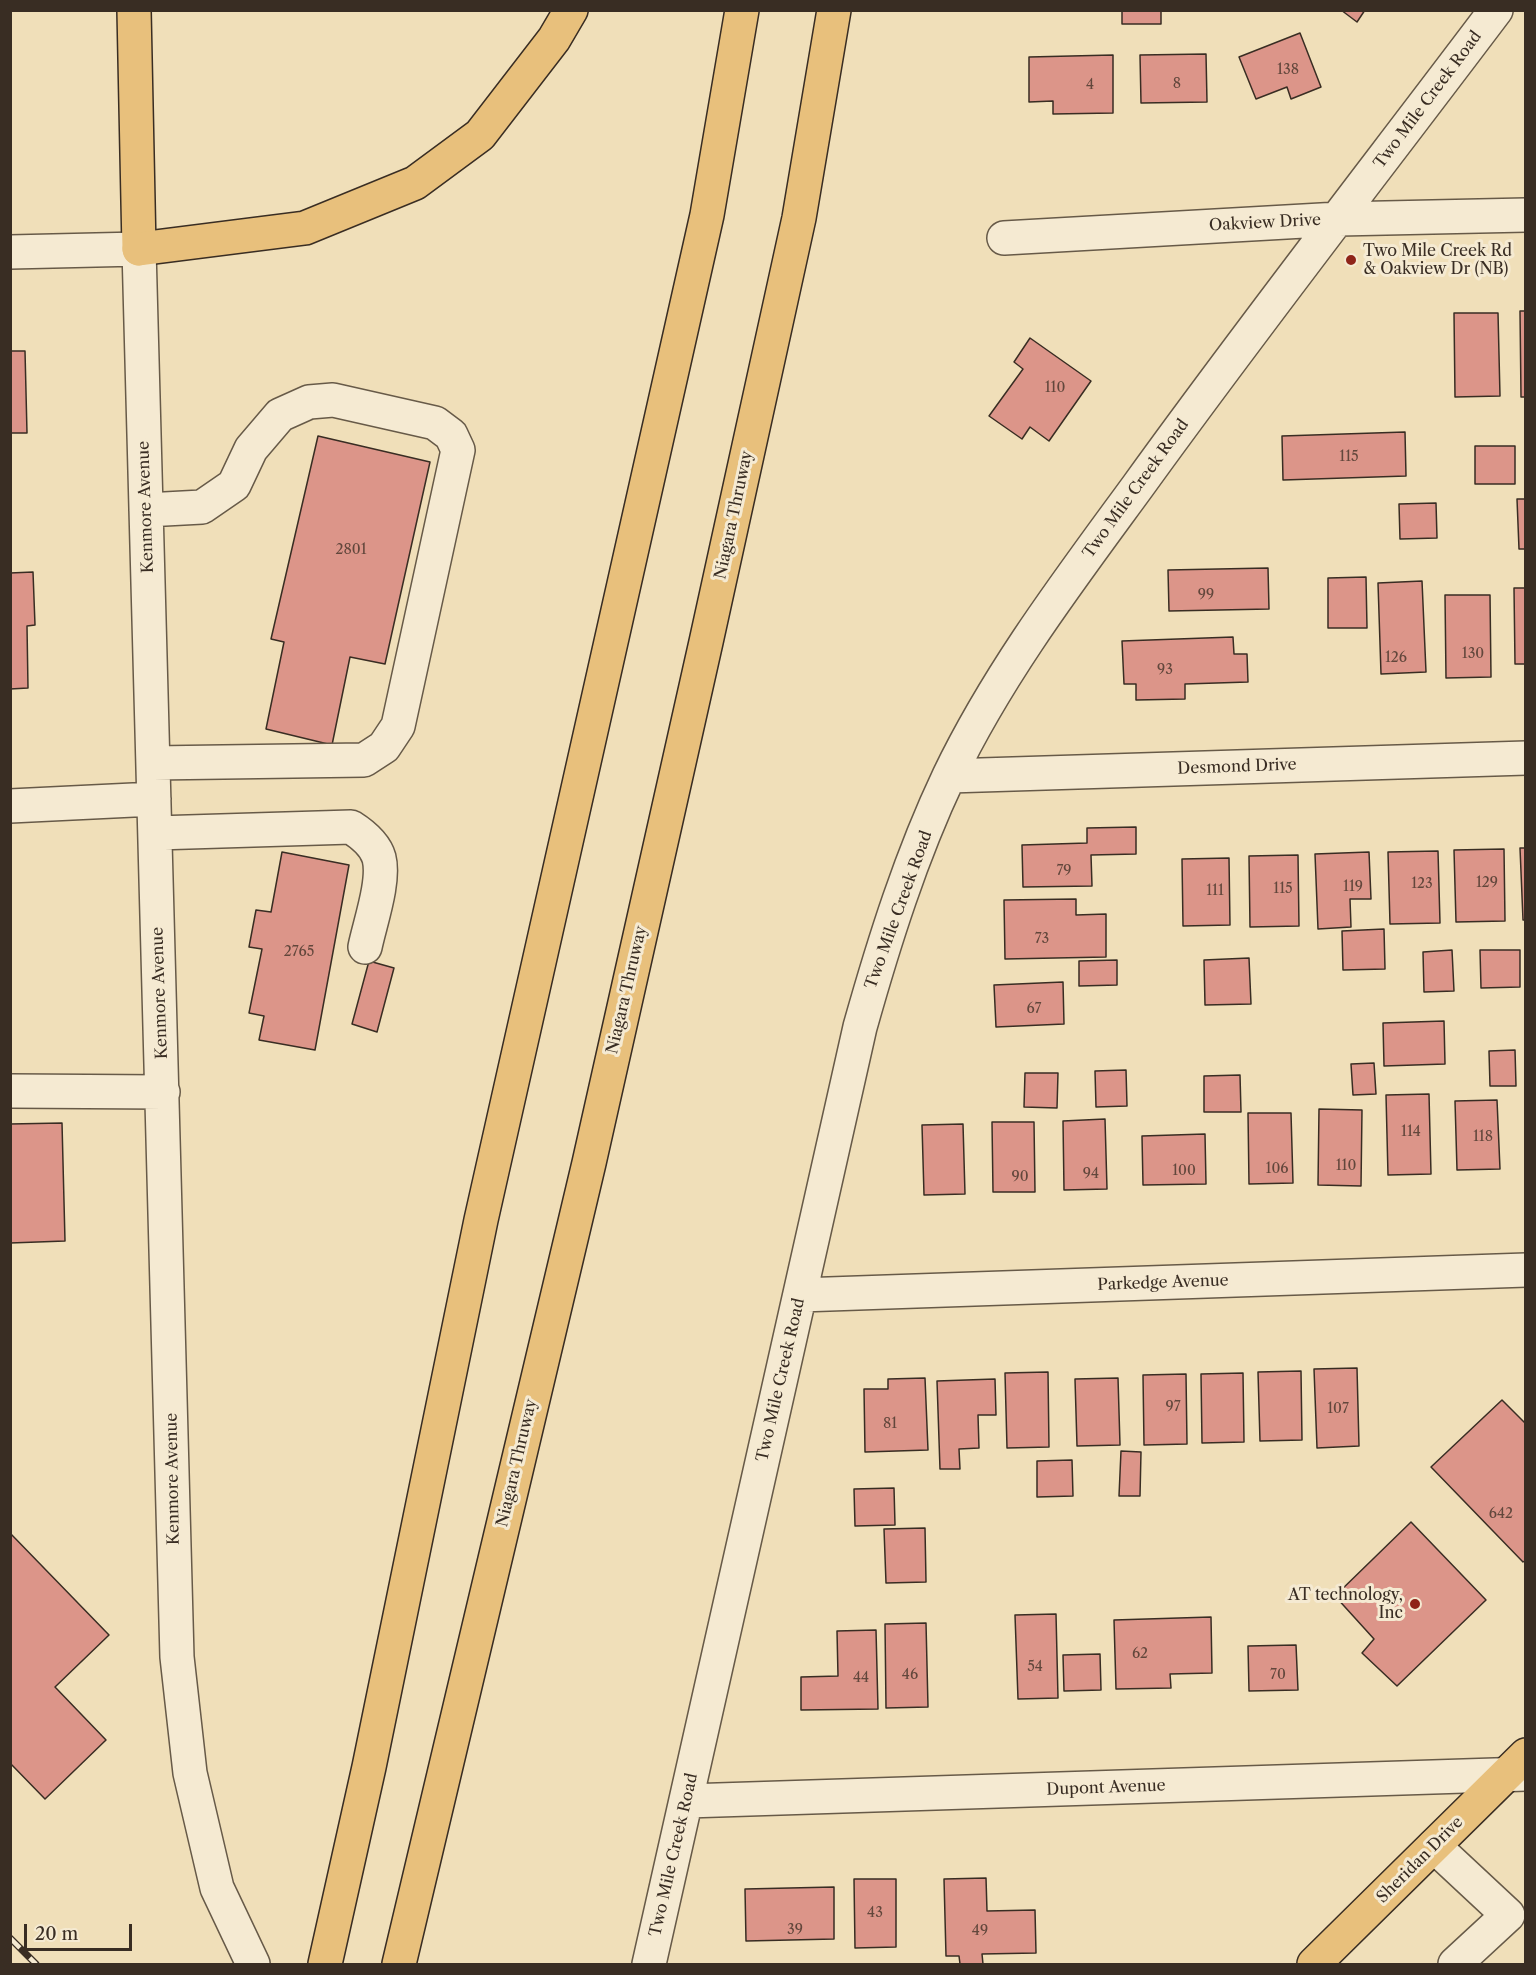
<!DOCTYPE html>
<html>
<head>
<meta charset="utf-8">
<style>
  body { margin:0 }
  #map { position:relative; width:1536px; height:1975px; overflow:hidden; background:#f0dfb9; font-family:"Libre Caslon Text",serif }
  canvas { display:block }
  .frame { position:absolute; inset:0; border:12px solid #392d23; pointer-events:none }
  .scale { position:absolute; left:24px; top:1924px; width:108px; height:27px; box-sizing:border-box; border:3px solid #392d23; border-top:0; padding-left:8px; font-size:18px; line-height:21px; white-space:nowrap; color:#392d23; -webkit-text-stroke:4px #f5ead2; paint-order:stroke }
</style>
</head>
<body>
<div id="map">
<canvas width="1536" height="1975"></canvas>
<div class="frame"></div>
<div class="scale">20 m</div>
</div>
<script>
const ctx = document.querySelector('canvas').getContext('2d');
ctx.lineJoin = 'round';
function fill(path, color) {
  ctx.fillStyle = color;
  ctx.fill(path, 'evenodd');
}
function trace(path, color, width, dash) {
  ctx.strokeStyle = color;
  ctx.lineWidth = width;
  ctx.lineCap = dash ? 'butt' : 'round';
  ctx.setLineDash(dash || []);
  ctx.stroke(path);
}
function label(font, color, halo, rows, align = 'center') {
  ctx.font = font + ' "Libre Caslon Text",serif';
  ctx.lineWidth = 6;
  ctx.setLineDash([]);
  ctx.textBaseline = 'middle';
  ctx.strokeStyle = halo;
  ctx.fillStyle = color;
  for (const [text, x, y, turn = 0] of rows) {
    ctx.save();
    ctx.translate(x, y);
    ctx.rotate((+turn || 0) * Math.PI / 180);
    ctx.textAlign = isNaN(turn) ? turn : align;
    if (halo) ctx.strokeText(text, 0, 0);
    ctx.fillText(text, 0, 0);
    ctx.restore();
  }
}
const building = new Path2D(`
  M1122 10H1161V24H1122Z
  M1341 10H1365L1357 22Z
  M1300 33 1321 87 1291 99 1287 87 1256 99 1239 57Z
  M1206 54 1207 102 1141 103 1140 55Z
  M1113 55V113L1053 114V101L1029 102V57Z
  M1520 311H1526V397H1521Z
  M1454 313H1498L1500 396 1455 397Z
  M1030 338 1091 381 1049 441 1030 427 1022 439 989 416 1023 369 1014 362Z
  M10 351H25L27 433H10Z
  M1405 432 1406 476 1283 480 1282 436Z
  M318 436 430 462 385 664 350 657 332 745 266 729 284 642 271 639Z
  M1475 446H1515V484H1475Z
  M1517 499H1526V549H1519Z
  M1436 503 1437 538 1400 539 1399 504Z
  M1268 568 1269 609 1169 611 1168 570Z
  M33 572 35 625 27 626 28 688 10 689V573Z
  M1366 577 1367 628H1328V578Z
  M1422 581 1426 672 1381 674 1378 583Z
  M1514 588H1526V664H1515Z
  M1445 595H1490L1491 677 1446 678Z
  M1233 637 1234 654H1247L1248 682 1185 684V699L1136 700V684H1124L1122 641Z
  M1136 827V854L1091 855 1092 886 1023 887 1022 845 1087 843V828Z
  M1520 848H1526V920H1523Z
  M1504 849 1505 921 1456 922 1454 850Z
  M1438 851 1440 923 1390 924 1388 852Z
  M282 852 349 865 315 1050 259 1040 264 1016 249 1013 262 949 249 947 256 910 271 912Z
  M1369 852 1371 899H1350L1351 927 1318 929 1315 854Z
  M1298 855 1299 926 1250 927 1249 856Z
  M1229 858 1230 925 1183 926 1182 859Z
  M1076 899V915L1106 914V957L1005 959 1004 900Z
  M1384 929 1385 969 1343 970 1342 931Z
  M1452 950 1454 991 1424 992 1423 952Z
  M1480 950H1520V987L1481 988Z
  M1249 958 1251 1004 1205 1005 1204 960Z
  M1117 960V985L1079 986V961Z
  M369 961 394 968 377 1032 352 1024Z
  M1063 982 1064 1024 996 1027 994 985Z
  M1444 1021 1445 1064 1384 1066 1383 1023Z
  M1515 1050 1516 1086H1490L1489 1051Z
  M1374 1063 1376 1094 1353 1095 1351 1064Z
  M1126 1070 1127 1106 1096 1107 1095 1071Z
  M1025 1073H1058L1057 1108 1024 1107Z
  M1240 1075 1241 1112H1204V1076Z
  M1429 1094 1431 1174 1388 1175 1386 1095Z
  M1497 1100 1500 1169 1457 1170 1455 1101Z
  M1319 1109 1362 1110 1361 1186 1318 1185Z
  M1248 1113H1291L1293 1183 1249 1184Z
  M1105 1119 1107 1189 1064 1190 1063 1121Z
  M992 1122H1034L1035 1192H993Z
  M62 1123 65 1241 10 1243V1124Z
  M963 1124 965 1194 924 1195 922 1125Z
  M1205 1134 1206 1184 1143 1185 1142 1136Z
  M1357 1368 1359 1446 1317 1448 1314 1369Z
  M1301 1371 1302 1440 1260 1441 1258 1372Z
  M1048 1372 1049 1447 1007 1448 1005 1373Z
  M1243 1373 1244 1442 1202 1443 1201 1374Z
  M1186 1374 1187 1444 1144 1445 1143 1375Z
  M925 1378 928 1450 865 1452 864 1389H888V1379Z
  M1118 1378 1120 1445 1077 1446 1075 1379Z
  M995 1379 996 1415H978L979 1448 959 1449 960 1469H940L937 1381Z
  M1502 1400 1526 1424V1560L1523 1562 1431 1467Z
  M1121 1451 1141 1452 1140 1496H1119Z
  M1072 1460 1073 1496 1037 1497V1461Z
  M894 1488 895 1525 855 1526 854 1489Z
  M1411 1522 1486 1600 1397 1686 1362 1653 1374 1639 1335 1596Z
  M925 1528 926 1582 886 1583 884 1529Z
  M10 1533 109 1635 55 1687 106 1740 45 1799 10 1763Z
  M1056 1614 1058 1698 1018 1699 1015 1615Z
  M1211 1617 1212 1673 1170 1674 1171 1688 1116 1689 1114 1620Z
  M926 1623 928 1707 886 1708 885 1624Z
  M876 1630 878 1709 801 1710V1677L838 1676 837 1631Z
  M1296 1645 1298 1690 1249 1691 1248 1646Z
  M1100 1654 1101 1690 1064 1691 1063 1655Z
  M986 1878 987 1911 1035 1910 1036 1953 982 1954 983 1964H960L959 1956H946L944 1879Z
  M854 1879H896V1947L855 1948Z
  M834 1887V1939L746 1941 745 1889Z`);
const minor = new Path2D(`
  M1004 238 1339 219 1526 215
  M10 252 139 249 177 1657 190 1773 217 1888 253 1964
  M146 510 202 507 234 485 251 449 280 415 309 402 333 400 435 423 451 435 458 450 398 726 384 747 364 760 153 763
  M949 776 1526 758
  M10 806 154 799
  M156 833 351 827C362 834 375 844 379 858 385 881 370 923 365 947
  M10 1091 163 1092
  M800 1295 1526 1270
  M687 1801 1526 1774
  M1434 1846 1508 1915 1455 1964
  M649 1964 860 1027C884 942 911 856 949 776 999 672 1070 579 1138 486 1254 325 1376 169 1496 10`);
const major = new Path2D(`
  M134 10 139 249
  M1314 1964 1526 1755`);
const highway = new Path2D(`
  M139 249 305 228 415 183 480 135 554 39 571 10
  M325 1964 369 1767 481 1220 707 215 742 10
  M399 1964 589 1163 706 642 799 218 834 10`);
const rail = new Path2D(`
  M10 1938 36 1964`);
const markers = [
  [1351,260,6,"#8f2418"],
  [1415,1604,6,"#8f2418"]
];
const numberNames = [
  ["138",1288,70],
  ["8",1177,84],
  ["4",1090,85],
  ["110",1055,388],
  ["115",1349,457],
  ["2801",351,550],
  ["99",1206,595],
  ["130",1473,654],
  ["126",1396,658],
  ["93",1165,670],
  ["79",1064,871],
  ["129",1487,883],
  ["123",1422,884],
  ["119",1353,887],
  ["115",1283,889],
  ["111",1215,891],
  ["73",1042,939],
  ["2765",299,952],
  ["67",1034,1009],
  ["114",1411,1132],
  ["118",1483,1137],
  ["110",1346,1166],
  ["106",1277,1169],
  ["100",1184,1171],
  ["94",1091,1174],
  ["90",1020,1177],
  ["97",1173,1407],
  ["107",1338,1409],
  ["81",890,1424],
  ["642",1501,1514],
  ["62",1140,1654],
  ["54",1035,1667],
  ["46",910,1675],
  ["70",1278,1675],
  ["44",861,1678],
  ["43",875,1913],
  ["39",795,1930],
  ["49",980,1931]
];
const streetNames = [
  ["Two Mile Creek Road",1428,100,-53],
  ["Oakview Drive",1265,223,-3],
  ["Two Mile Creek Road",1136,489,-54],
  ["Kenmore Avenue",146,507,-92],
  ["Niagara Thruway",734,515,-78],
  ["Desmond Drive",1237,767,-2],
  ["Two Mile Creek Road",899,910,-70],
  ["Niagara Thruway",627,990,-77],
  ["Kenmore Avenue",160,993,-92],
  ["Parkedge Avenue",1163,1283,-2],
  ["Two Mile Creek Road",781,1380,-77],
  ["Niagara Thruway",517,1463,-77],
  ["Kenmore Avenue",173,1479,-91],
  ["Dupont Avenue",1106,1788,-2],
  ["Two Mile Creek Road",674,1855,-77],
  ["Sheridan Drive",1420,1860,-45]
];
const poiNames = [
  ["Two Mile Creek Rd",1363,251],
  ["& Oakview Dr (NB)",1363,269],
  ["AT technology,",1403,1595,"right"],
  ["Inc",1403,1613,"right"]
];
fill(building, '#dc9589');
trace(building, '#392d23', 1.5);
trace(minor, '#675a48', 36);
trace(major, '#392d23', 36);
trace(highway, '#392d23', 36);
trace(minor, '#f5ead2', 33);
trace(major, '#e8c07c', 33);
trace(highway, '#e8c07c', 33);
trace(rail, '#392d23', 7);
trace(rail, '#f5ead2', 4.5, [14]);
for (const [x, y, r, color] of markers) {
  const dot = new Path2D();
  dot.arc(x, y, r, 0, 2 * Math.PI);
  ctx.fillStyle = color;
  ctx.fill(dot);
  trace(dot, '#f5ead2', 2);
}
label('14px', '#62473c', null, numberNames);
label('16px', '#392d23', '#f5ead2', streetNames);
label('16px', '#392d23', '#f5ead2', poiNames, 'left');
</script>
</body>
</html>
